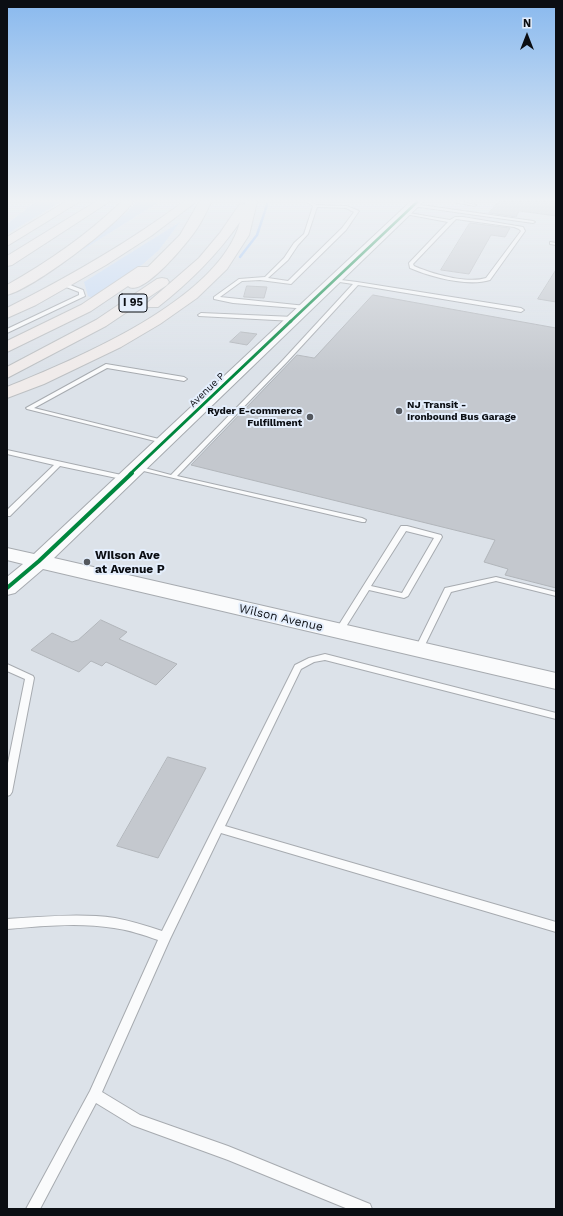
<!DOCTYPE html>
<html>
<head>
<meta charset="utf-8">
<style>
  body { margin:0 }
  #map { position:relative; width:563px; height:1216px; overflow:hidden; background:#dce2e9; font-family:"Work Sans",sans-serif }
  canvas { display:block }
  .frame { position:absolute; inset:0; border:8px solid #0b0e13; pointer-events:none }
  .north { position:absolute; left:507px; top:16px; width:40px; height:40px; -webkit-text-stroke:3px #e4eefc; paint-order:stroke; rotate:0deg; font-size:11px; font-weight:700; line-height:16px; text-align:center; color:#0b0e13 }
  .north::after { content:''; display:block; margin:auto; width:14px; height:18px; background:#0b0e13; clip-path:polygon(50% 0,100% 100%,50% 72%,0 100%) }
</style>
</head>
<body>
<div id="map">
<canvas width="563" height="1216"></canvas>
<div class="frame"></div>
<div class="north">N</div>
</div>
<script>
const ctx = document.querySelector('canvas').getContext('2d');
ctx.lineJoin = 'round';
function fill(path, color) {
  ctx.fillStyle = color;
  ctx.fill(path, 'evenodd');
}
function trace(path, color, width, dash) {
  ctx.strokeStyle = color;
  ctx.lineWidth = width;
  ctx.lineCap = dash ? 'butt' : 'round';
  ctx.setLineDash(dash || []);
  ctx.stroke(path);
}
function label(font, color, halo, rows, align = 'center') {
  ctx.font = font + ' "Work Sans",sans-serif';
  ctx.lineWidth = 4;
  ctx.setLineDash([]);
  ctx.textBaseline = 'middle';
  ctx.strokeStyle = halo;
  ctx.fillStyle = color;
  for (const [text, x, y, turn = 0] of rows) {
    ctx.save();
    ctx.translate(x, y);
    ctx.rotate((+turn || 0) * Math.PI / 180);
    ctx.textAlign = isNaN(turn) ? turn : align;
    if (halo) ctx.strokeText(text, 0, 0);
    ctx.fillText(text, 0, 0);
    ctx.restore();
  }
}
const green = new Path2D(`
  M35 202H61L7 234V224Z
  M136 202H159L76 254 127 212Z
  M180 222 159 250 143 264 92 298 88 296 84 282Z`);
const stream = new Path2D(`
  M240 257 257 235 268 202`);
const building = new Path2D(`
  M498 202H556V216L519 211 516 217 489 213Z
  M470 223 510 228 505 237 491 235 469 274 441 270Z
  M556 270V302L538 299Z
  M247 286 267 287 264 298 244 297Z
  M373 295 556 328V588L505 575 508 569 484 562 495 540 191 465 297 355 314 358Z
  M241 332 257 334 247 345 230 342Z
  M101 620 127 632 119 639 177 664 156 685 106 662 102 666 91 661 79 672 31 650 52 633 72 642 78 640Z
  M168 757 206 768 158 858 117 846Z`);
const lane = new Path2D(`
  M307 202H312L316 205 347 206 359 211 346 230 291 284 260 280 242 281 220 297 306 306 309 308 308 309 233 303 214 299V297L239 279 265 277 284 258 294 243 304 234 313 206ZM317 207 346 208 354 212 342 228 288 281 268 278 288 260 298 245 308 234Z
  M453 202H462L476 205 474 206Z
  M414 204 533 221 535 222 533 223 412 206V205Z
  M403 212 450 220 455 217H463L523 227 525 231 490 280C468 287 431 277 410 268L409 263 448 222 405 214H403ZM456 219 514 227 519 229 521 231 486 278C467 284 432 274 414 266L413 264Z
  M550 242 556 243V245L550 244Z
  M333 279 357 282 521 308 524 310 521 312 358 285 287 362 177 476 362 518 366 520 365 522H362L135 469V467L137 466 171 475 283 360 353 284 333 281Z
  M61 283H65L83 290 85 296 7 333V329L79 295V292L61 285Z
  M201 313 294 317 297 319 294 321 199 316 198 315Z
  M106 364 184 377 187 379 184 381 107 368 34 408 167 441V443H163L27 409 26 408Z
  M7 450 126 476 129 478 126 480 60 466 10 516H7V510L54 465 7 454Z
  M401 526H407L441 535 442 537 408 596 404 598 369 590 342 633H336L335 631ZM406 531 434 538 402 593 371 586Z
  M496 577 556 592V596L496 581 451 592 423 649 419 652 416 651 415 649 445 588Z
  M325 654 556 713V719L325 660 314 662 301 669 225 826 556 922V932L221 833 170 939 102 1092 140 1115 228 1146 365 1202 370 1204 372 1209H348L228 1160 132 1125 96 1103 40 1209H26L90 1091 158 940C144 935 129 930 114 928 79 922 42 926 7 929V919C43 917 79 913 115 918 131 921 147 926 162 931L295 665 309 658Z
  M7 664 33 676 34 678 12 792 10 795 7 796V768L25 679 7 671Z`);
const secondary = new Path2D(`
  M410 202H423L54 558 556 673V689L43 569 15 593 7 595V577L23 564 7 560V548L34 554Z`);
const highway = new Path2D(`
  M65 202H79L7 246V237Z
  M95 202H109L12 265 7 266V256Z
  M121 202H133C116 226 34 288 7 295V285C48 262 87 235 121 202Z
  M183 202H196L151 236 106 265 36 305 7 318V308C68 277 128 243 183 202Z
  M199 202H211C207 211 203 219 198 227 190 240 142 299 128 286L91 311 7 352V341L81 305 138 267H148L180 235Z
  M245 202H257L249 235 227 269 197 298 160 324 121 347 44 384 7 398V387C76 359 219 300 240 222 217 255 190 282 158 307H148L146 304 199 258 220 233 239 205 245 204Z
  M162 278 167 279 169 282 167 285 106 326 7 378V367L96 320 157 279Z`);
const cyclewayFar2 = new Path2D(`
  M290 322 417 202`);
const cyclewayFar1 = new Path2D(`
  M130 474 291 321`);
const cycleway = new Path2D(`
  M7 588 39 561 132 473`);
const markers = [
  [399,411,4,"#54585e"],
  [310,417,4,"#54585e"],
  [87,562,4,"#54585e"]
];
const farStreetnames = [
  ["Avenue P",207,390,-44]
];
const farPoinames = [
  ["NJ Transit -",407,405],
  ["Ironbound Bus Garage",407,417],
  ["Ryder E-commerce",302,411,"right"],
  ["Fulfillment",302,423,"right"]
];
const shields = [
  [133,303,28]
];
const shieldNames = [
  ["I 95",133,303]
];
const poiNames = [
  ["Wilson Ave",95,555],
  ["at Avenue P",95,569]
];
const streetNames = [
  ["Wilson Avenue",281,618,13]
];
fill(green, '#c8dbf5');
trace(stream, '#9ac1f6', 2.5);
fill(building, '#c4c8ce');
trace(building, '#b1b5ba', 1);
trace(lane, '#a7abb0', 2);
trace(secondary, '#a7abb0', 2);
trace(highway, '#bdc0c3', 2);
fill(lane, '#fafbfc');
fill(secondary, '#fafbfc');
fill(highway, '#f0ebea');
trace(cyclewayFar2, '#00873e', 2.5);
trace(cyclewayFar1, '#00873e', 3);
trace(cycleway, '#00873e', 4);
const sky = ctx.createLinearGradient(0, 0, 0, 372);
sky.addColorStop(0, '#89b9ee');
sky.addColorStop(0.54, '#eff2f5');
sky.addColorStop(1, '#eff2f500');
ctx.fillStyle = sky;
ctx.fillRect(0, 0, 563, 372);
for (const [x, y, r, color] of markers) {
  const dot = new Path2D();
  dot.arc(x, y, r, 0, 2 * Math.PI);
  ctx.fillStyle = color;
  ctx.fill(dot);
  trace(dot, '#e4eefc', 1.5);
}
label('10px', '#0b0e13', '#e4eefc', farStreetnames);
label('bold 10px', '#0b0e13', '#e4eefc', farPoinames, 'left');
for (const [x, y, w] of shields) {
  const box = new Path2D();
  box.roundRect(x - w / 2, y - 9, w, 18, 3);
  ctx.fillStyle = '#e4eefc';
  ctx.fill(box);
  trace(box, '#0b0e13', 1);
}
label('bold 11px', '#0b0e13', null, shieldNames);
label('bold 12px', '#0b0e13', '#e4eefc', poiNames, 'left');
label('12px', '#0b0e13', '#e4eefc', streetNames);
</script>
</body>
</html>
